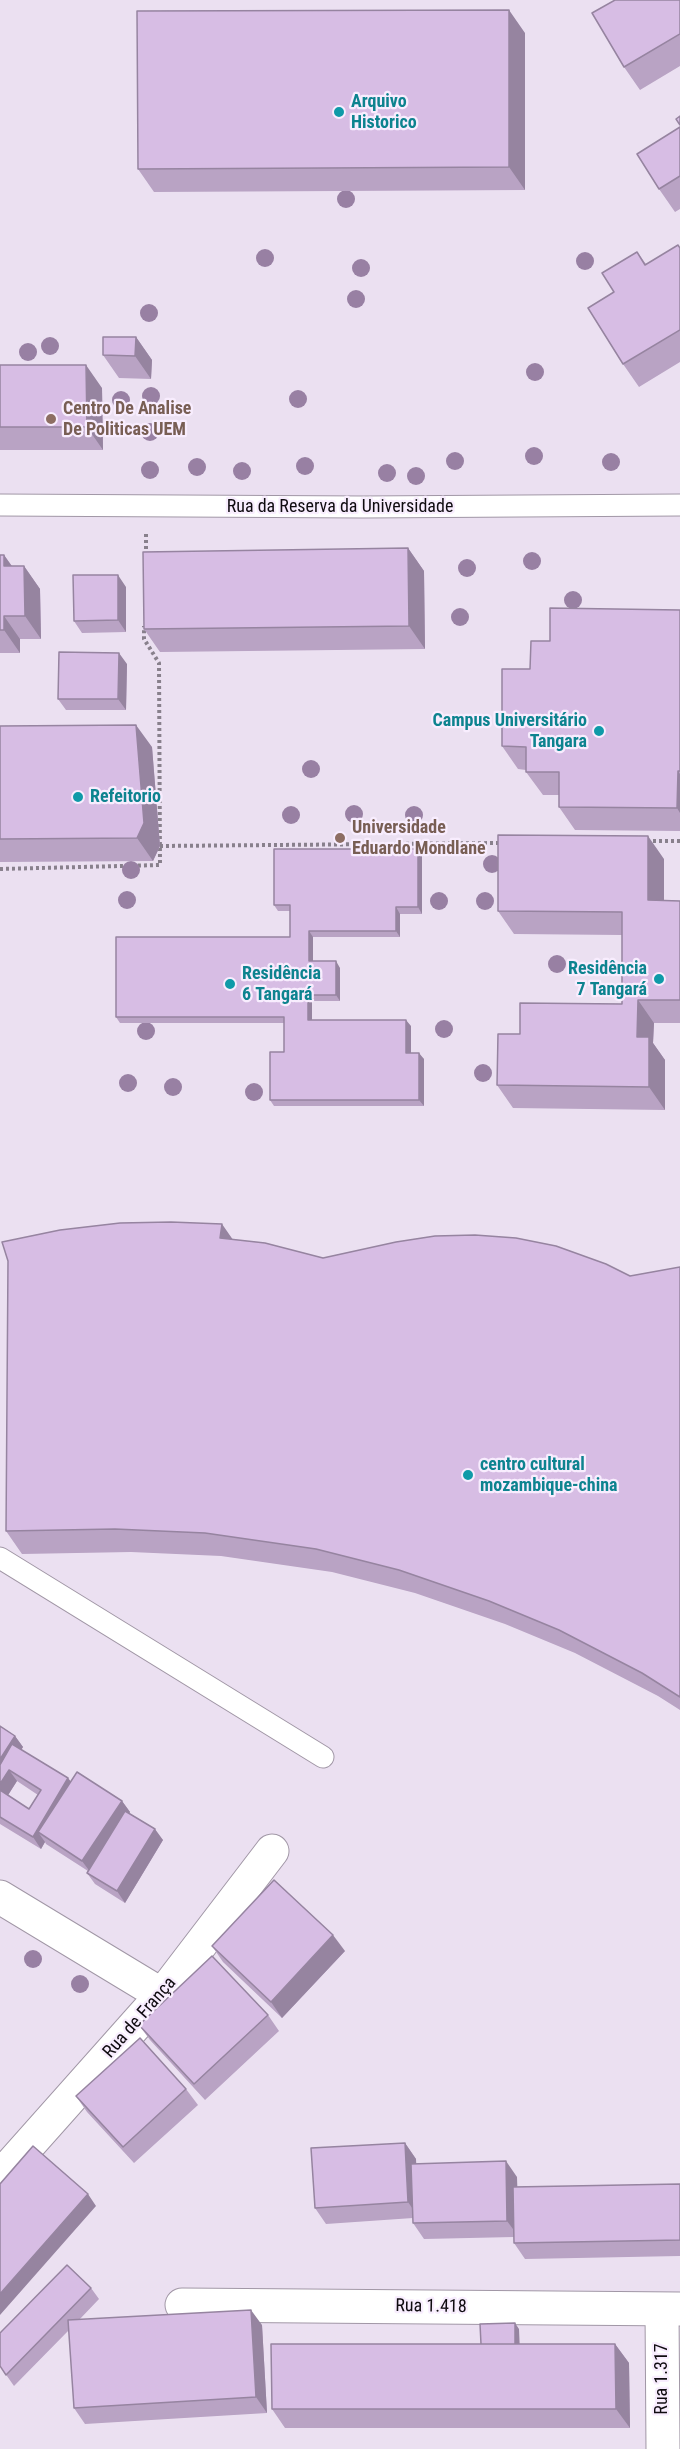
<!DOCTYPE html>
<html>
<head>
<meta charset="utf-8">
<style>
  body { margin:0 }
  canvas { display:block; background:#ebe0f1 }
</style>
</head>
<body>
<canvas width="680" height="2449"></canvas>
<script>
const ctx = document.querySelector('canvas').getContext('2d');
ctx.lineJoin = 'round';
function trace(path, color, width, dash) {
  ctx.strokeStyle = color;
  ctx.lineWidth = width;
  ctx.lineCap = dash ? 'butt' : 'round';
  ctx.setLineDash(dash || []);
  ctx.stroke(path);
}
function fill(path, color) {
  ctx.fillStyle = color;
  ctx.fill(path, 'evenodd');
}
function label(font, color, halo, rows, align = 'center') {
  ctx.font = font + ' "Roboto Condensed",sans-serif';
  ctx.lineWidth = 4.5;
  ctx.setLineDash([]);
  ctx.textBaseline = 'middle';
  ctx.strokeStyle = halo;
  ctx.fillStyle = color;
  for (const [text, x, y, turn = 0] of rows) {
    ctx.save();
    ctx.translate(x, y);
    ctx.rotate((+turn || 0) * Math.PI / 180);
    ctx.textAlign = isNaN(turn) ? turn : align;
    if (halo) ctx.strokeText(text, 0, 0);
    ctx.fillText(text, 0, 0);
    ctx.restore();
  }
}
const path = new Path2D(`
  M146 555V533
  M647 841H680
  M160 846 501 843
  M0 869 160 865 159 663 144 639V626`);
const service = new Path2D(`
  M0 505 363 507 680 505
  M0 1558 323 1757`);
const minor = new Path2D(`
  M0 1897 162 1995
  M0 2177 162 1995 272 1851
  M182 2305 680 2309
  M662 2309 663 2449`);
const trees = [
  [346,199],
  [265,258],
  [585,261],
  [361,268],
  [356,299],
  [149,313],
  [50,346],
  [28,352],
  [535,372],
  [151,396],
  [298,399],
  [121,400],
  [150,432],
  [534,456],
  [455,461],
  [611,462],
  [305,466],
  [197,467],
  [150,470],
  [242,471],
  [387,473],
  [416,476],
  [532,561],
  [467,568],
  [573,600],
  [460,617],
  [311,769],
  [354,814],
  [291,815],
  [414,815],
  [492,864],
  [131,870],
  [127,900],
  [439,901],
  [485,901],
  [557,964],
  [444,1029],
  [146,1031],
  [483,1073],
  [128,1083],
  [173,1087],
  [254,1092],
  [33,1959],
  [80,1984]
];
const wall = new Path2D(`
  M680 0V66L640 90 624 67Z
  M525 33V190L154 192 138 169Z
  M680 127V209L675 212 659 189Z
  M680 247V362L639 387 623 364 614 292 637 252 646 264Z
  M136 337 152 360 151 379 119 378 103 355Z
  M0 365 102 388 103 450H0Z
  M408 548 424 571 425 649 160 652 144 629Z
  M0 555H4L12 566H24L40 589 41 639H20V653H0Z
  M126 587V632L82 633 74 621Z
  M680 610V831L575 830 559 807V795H543L526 772V770L518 769 502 746 530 669 550 641Z
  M127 664 126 710H66L58 699Z
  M0 726 152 747 160 846 153 861 0 862Z
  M422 856V914H400V937H313V961L340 968V1001H312V1020L411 1026V1053L424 1059V1106H274L270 1100 284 1052V1023H120L116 1017 290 937V911H278L274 905Z
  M664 859V900L680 901V1023H654L653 1043 665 1060V1110L513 1108 497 1085 520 1034 622 1004V935L514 934 498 911Z
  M233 1240 323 1258 630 1276 680 1267V1710L658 1696 575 1653 505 1624 415 1593 332 1572 221 1556 131 1552 22 1554 6 1531Z
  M0 1726 15 1736 23 1747 21 1750 68 1778 71 1782 122 1801 130 1812 129 1814 163 1840 125 1903 95 1884 87 1873 88 1871 46 1844 45 1842 41 1849 0 1824ZM17 1781 38 1795 29 1809 8 1795Z
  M212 1946 345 1951 282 2018 223 1962Z
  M268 2015 279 2031 205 2100 150 2040 139 2025Z
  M186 2089 198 2105 134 2163 87 2112 76 2096Z
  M405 2143 416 2159V2164L517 2177V2187L680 2184V2256L525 2259 514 2243V2237L424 2239 413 2223V2218L326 2224 315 2208Z
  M91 2288 99 2299 79 2320 262 2325 267 2413 85 2424 74 2408 69 2330 14 2386 0 2366Z
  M519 2329V2344H615L629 2363 630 2428H285L272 2409 481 2344Z`);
const shadedWall = new Path2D(`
  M509 10 525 33V190L509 167Z
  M136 337 152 360 151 379 135 356Z
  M86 365 102 388 103 450 87 427Z
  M408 548 424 571 425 649 409 626Z
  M4 555 20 578 4 566Z
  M24 566 40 589 41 639 25 616Z
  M118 575 126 587V632L118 620Z
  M4 616 20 639V653L4 630Z
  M119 653 127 664 126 710 118 699Z
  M136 725 152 747 160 846 153 861 137 838Z
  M678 771 680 774V813L677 808Z
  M648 836 664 859V923L648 900Z
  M418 849 422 856V914L418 907Z
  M396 907 400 914V937L396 931Z
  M309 931 313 937V968L309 961Z
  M336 961 340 968V1001L336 995Z
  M308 995 312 1001V1026L308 1020Z
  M638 1000 654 1023 653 1043 665 1060V1110L649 1087 637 1037Z
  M406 1020 411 1026V1059L406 1053Z
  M419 1053 424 1059V1106L419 1100Z
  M222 1224 238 1247 220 1238Z
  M15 1736 23 1747 9 1770 17 1781 5 1800 0 1792V1759Z
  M68 1778 77 1790 38 1832 45 1842 41 1849 33 1837Z
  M122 1801 130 1812 91 1873 82 1861Z
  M155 1829 163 1840 125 1903 117 1891Z
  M333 1935 345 1951 282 2018 271 2002Z
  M405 2143 416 2159 419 2218 408 2202Z
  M506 2161 517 2177 519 2237 507 2221Z
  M88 2194 96 2206 0 2315V2294Z
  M251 2310 262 2325 267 2413 256 2397Z
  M515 2323 519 2329 520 2353 515 2347Z
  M615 2344 629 2363 630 2428 616 2409Z`);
const building = new Path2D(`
  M615 0H680V34L624 67 592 13Z
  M509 10V167L138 169 137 11Z
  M680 116V125L676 119Z
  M680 127V176L659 189 637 154Z
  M678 245 680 248V330L623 364 588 308 614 292 602 273 637 252 645 265Z
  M103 337H136L135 356 103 355Z
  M0 365H86L87 427H0Z
  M408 548 409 626 144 629 143 552Z
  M0 555H4V566H24L25 616H4V630H0Z
  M73 575H118V620L74 621Z
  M550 608 680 610V771H678L677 808 559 807V772H526V747L502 746V669H530L531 641H550Z
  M59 652 119 653 118 699H58Z
  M136 725 144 823 137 838 0 839V726Z
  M498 835 648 836V900L680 901V1000H638L637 1037H649V1087L497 1085 498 1034H520V1003L622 1004V912L498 911Z
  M274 849H418V907H396V931H309V961H336V995H308V1020H406V1053H419V1100H270V1052H284V1017H116V937H290V905H274Z
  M171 1222 222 1224 220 1238 265 1243 323 1258 396 1242 435 1236 475 1235 516 1238 556 1246 606 1264 630 1276 680 1267V1697L642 1673 559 1630 489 1601 399 1570 316 1549 205 1533 115 1529 6 1531 8 1261 2 1242 60 1230 120 1223Z
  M0 1726 15 1736 0 1759Z
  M12 1744 68 1778 33 1837 0 1817V1790L29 1809 41 1790 9 1770 0 1784V1765Z
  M77 1772 122 1801 82 1861 38 1832Z
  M125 1811 155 1829 117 1891 87 1873Z
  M274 1880 333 1935 271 2002 212 1946Z
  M212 1956 268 2015 194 2084 139 2025Z
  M140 2038 186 2089 123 2147 76 2096Z
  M405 2143 408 2202 315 2208 311 2148Z
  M33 2146 88 2194 0 2294V2184Z
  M506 2161 507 2221 413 2223 411 2164Z
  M680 2184V2240L514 2243 513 2187Z
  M67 2265 91 2288 6 2375 0 2366V2333Z
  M251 2310 256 2397 74 2408 68 2320Z
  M515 2323V2344H481L480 2324Z
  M271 2344H615L616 2409H272Z`);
const markers = [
  [339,112,6,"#0f9aa8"],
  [51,419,6,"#8d6e63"],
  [599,731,6,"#0f9aa8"],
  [78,797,6,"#0f9aa8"],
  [340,838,6,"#8d6e63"],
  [659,979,6,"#0f9aa8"],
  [230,984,6,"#0f9aa8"],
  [468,1475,6,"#0f9aa8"]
];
const cultureNames = [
  ["Arquivo",351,102],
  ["Historico",351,123],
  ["Campus Universitário",587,721,"right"],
  ["Tangara",587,742,"right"],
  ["Refeitorio",90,797],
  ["Residência",647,969,"right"],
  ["7 Tangará",647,990,"right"],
  ["Residência",242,974],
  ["6 Tangará",242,995],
  ["centro cultural",480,1465],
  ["mozambique-china",480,1486]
];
const educationNames = [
  ["Centro De Analise",63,409],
  ["De Politicas UEM",63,430],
  ["Universidade",352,828],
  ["Eduardo Mondlane",352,849]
];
const streetNames = [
  ["Rua da Reserva da Universidade",340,507],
  ["Rua de França",140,2018,-49],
  ["Rua 1.418",431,2307,1],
  ["Rua 1.317",662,2379,-90]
];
trace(service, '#a197a6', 23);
trace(minor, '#a197a6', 35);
trace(path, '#88808c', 4, [3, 3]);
trace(service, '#fff', 21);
trace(minor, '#fff', 33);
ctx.fillStyle = '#9880a3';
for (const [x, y] of trees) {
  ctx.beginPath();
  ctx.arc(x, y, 9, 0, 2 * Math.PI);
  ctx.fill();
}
fill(wall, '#b9a3c4');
fill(shadedWall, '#9684a0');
fill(building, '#d7bde4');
trace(building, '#9684a0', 1.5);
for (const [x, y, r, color] of markers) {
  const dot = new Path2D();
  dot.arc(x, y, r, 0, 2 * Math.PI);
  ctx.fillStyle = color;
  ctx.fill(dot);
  trace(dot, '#f8edfe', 2);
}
label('bold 18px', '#0d838f', '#f8edfe', cultureNames, 'left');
label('bold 18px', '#785e54', '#f8edfe', educationNames, 'left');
label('18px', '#0f0b10', '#f8edfe', streetNames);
</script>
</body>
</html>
